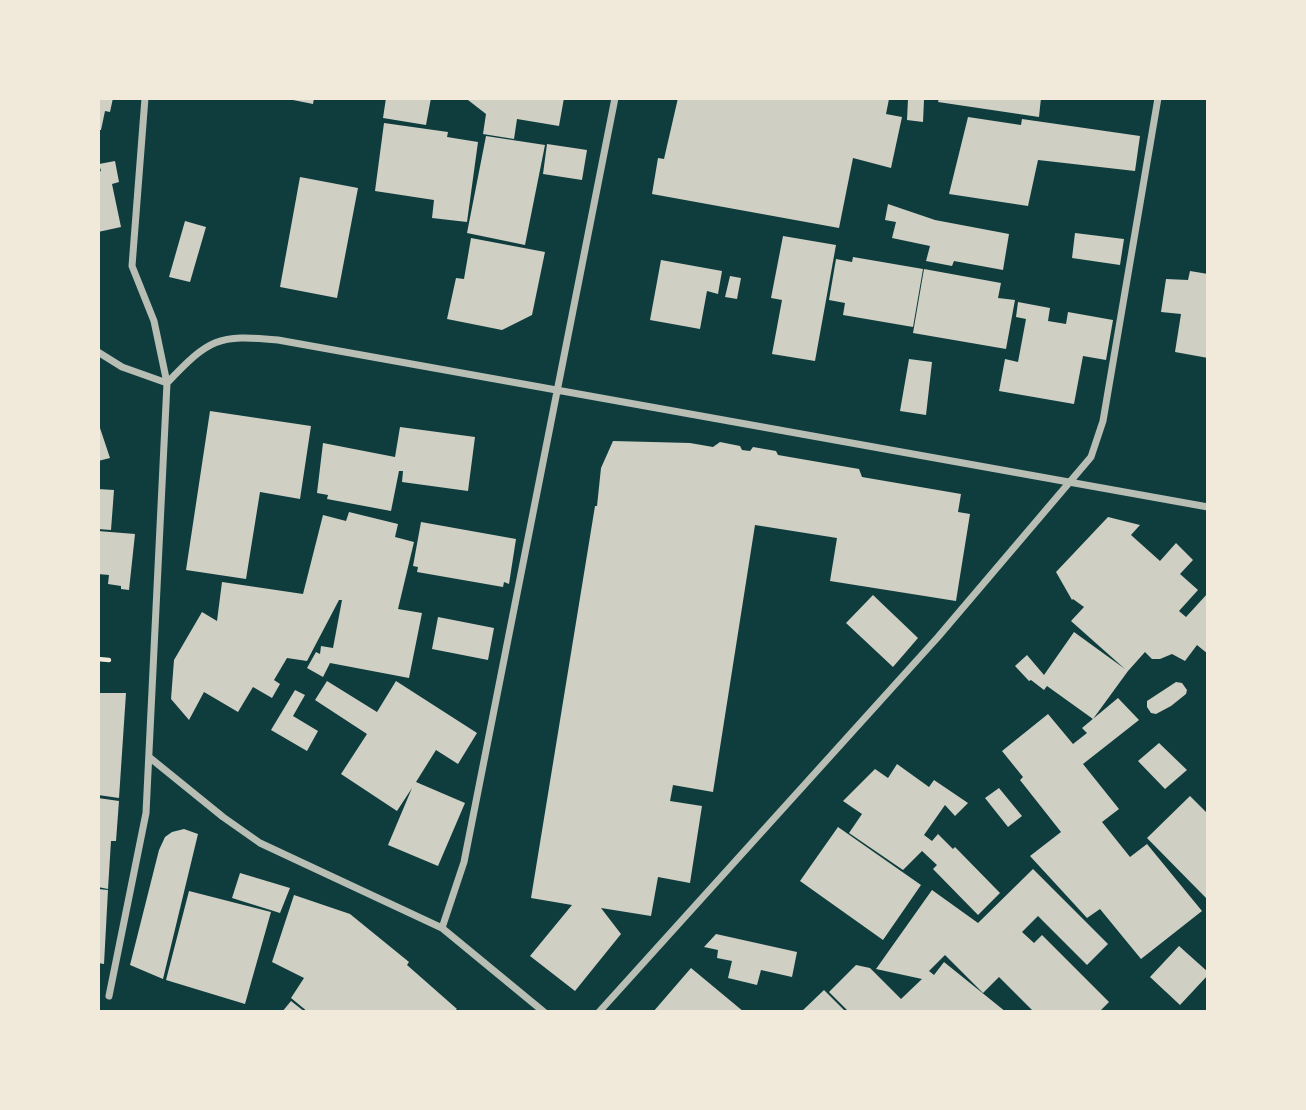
<!DOCTYPE html>
<html>
<head>
<meta charset="utf-8">
<style>
  body { margin:0 }
  #map { position:relative; width:1306px; height:1110px; overflow:hidden; background:#0f3d3e; font-family:Overpass,sans-serif }
  canvas { display:block }
  .frame { position:absolute; inset:0; border:100px solid #f1e9da; pointer-events:none }
</style>
</head>
<body>
<div id="map">
<canvas width="1306" height="1110"></canvas>
<div class="frame"></div>
</div>
<script>
const ctx = document.querySelector('canvas').getContext('2d');
ctx.lineJoin = 'round';
function fill(path, color) {
  ctx.fillStyle = color;
  ctx.fill(path, 'evenodd');
}
function trace(path, color, width, dash) {
  ctx.strokeStyle = color;
  ctx.lineWidth = width;
  ctx.lineCap = dash ? 'butt' : 'round';
  ctx.setLineDash(dash || []);
  ctx.stroke(path);
}
const building = new Path2D(`
  M98 98H113L110 112 105 111 101 130H98Z
  M283 98H314L313 104Z
  M386 98H431L426 125 383 118Z
  M469 98H564L559 126 517 119 514 139 483 134 486 114 468 100Z
  M678 98H881L889 99 886 114 902 117 891 168 853 158 839 228 652 194 658 158 664 159Z
  M939 98H1041L1039 117 938 102Z
  M908 99 924 100 923 122 907 120Z
  M968 117 1021 125 1022 119 1140 136 1135 171 1038 160 1028 206 949 194Z
  M384 123 448 132 447 137 478 142 467 222 432 218 434 200 375 191Z
  M486 136 545 145 525 245 467 233Z
  M547 144 587 150 582 180 543 174Z
  M115 161 119 182 112 184 121 227 98 232V172L101 171 99 164Z
  M300 177 358 188 337 298 280 287Z
  M888 204 935 220 1009 234 1003 270 954 261 952 266 926 261 930 246 892 238 896 222 885 220Z
  M185 221 206 227 190 282 169 277Z
  M1075 233 1124 239 1120 265 1072 258Z
  M783 236 836 245 815 361 772 354 782 300 771 298Z
  M471 238 545 252 532 315 502 330 447 319 456 278 464 279Z
  M853 257 923 269 913 327 843 315 845 303 829 300 836 259 852 262Z
  M661 260 722 271 718 294 707 291 700 329 650 320Z
  M924 269 1001 283 998 298 1015 300 1006 349 913 333Z
  M1190 271 1208 274V358L1175 352 1181 314 1161 312 1166 279 1188 280Z
  M730 276 741 278 737 299 725 297Z
  M1018 302 1050 308 1048 321 1066 324 1068 312 1113 320 1106 360 1083 356 1074 404 999 391 1005 359 1018 362 1026 319 1016 317Z
  M909 359 932 362 926 415 900 411Z
  M210 411 311 426 300 499 260 492 246 579 186 570Z
  M98 422 110 458 98 461Z
  M400 427 475 437 468 491 402 482 403 471H399L391 511 327 499 328 495 317 493 323 443 395 457Z
  M613 441 690 443 713 447 720 442 740 446 742 450 750 451 753 447 776 451 778 455 859 469 862 477 961 494 958 512 970 514 956 601 830 581 837 538 755 525 713 792 673 785 670 801 702 806 690 883 658 877 651 916 601 908 621 934 575 991 530 956 572 905 531 898 595 506H597L601 468Z
  M98 489 114 490 111 530 98 529Z
  M349 512 398 524 395 537 414 542 398 609 422 613 409 678 330 663 323 677 307 668 316 652 320 654 321 646 333 648 342 600H339L307 661 287 658 274 680 280 684 272 698 253 687 238 712 204 692 189 720 171 699 174 660 202 612 217 621 222 582 303 594 323 515 346 521Z
  M1108 517 1140 525 1131 535 1160 561 1176 543 1193 560 1180 574 1198 590 1179 611 1186 617 1208 593V654L1197 645 1185 661 1172 654 1160 659H1152L1145 652 1128 671 1093 719 1047 686 1044 690 1031 680 1029 681 1015 666 1027 655 1044 675 1074 632 1125 669 1071 621 1084 607 1073 599 1072 600 1056 572Z
  M421 522 516 539 509 584 504 582 503 587 417 572 418 567 413 566Z
  M98 531 135 534 129 590 121 589V586L108 584 109 575 98 574Z
  M873 595 918 638 893 667 846 623Z
  M438 617 494 628 488 660 432 649Z
  M327 681 377 712 396 681 477 733 458 764 436 750 416 782 465 803 438 866 388 845 412 788 397 811 341 774 367 734 315 700Z
  M1176 682 1182 683 1187 690 1186 694 1171 706 1156 714 1151 713 1147 707V701Z
  M295 690 305 695 293 716 318 731 307 751 271 730Z
  M98 693H126L119 798 98 795Z
  M1118 698 1139 720 1083 764 1119 809 1102 822 1130 857 1147 844 1202 911 1141 959 1100 909 1087 918 1030 856 1061 832 1020 780 1023 777 1002 751 1048 714 1073 744 1087 733 1082 728Z
  M1159 743 1187 770 1165 789 1138 761Z
  M897 764 929 787 934 780 968 803 955 816 945 805 924 835 932 841 938 834 953 849 955 847 1000 893 978 915 933 869 937 865 922 851 903 870 849 833 862 814 843 801 875 769 888 778Z
  M999 788 1022 816 1008 827 985 798Z
  M1190 796 1208 814V900L1147 838Z
  M98 798 119 801 116 841H111L108 889 98 887Z
  M838 827 921 885 883 940 800 881Z
  M184 829 198 834 163 979 130 965 159 850 165 837 172 832Z
  M1033 869 1108 944 1087 965 1038 916 1022 932 1034 943 1042 935 1109 1002 1099 1012H1034L999 977 983 993 945 955 929 971 934 975 944 962 1006 1012H849L829 992 856 965 870 968 901 999 922 979 876 969 932 890 978 923Z
  M240 873 290 888 280 913 232 898Z
  M98 889 108 890 104 964 98 963Z
  M189 891 271 912 245 1004 166 980Z
  M294 895 350 914 409 962 407 965 457 1009 453 1012H308L291 998 304 978 272 962Z
  M716 934 797 952 792 977 761 970 757 985 728 978 732 961 717 958 718 950 704 947Z
  M1179 946 1208 972V975L1180 1005 1150 977Z
  M691 968 744 1012H653Z
  M824 990 846 1012H801Z
  M291 1001 305 1012H282Z`);
const path = new Path2D(`
  M98 659 109 660`);
const minor = new Path2D(`
  M98 352 122 367 167 383
  M167 383C209 339 217 334 278 340L1208 507
  M149 757 223 817 260 843 442 928 544 1012
  M442 928 464 862 615 98
  M109 996 146 813 167 383 154 321 132 266 145 98
  M599 1012 938 637 1091 457 1103 421 1158 98`);
fill(building, '#cfcfc3');
trace(path, '#f1e9da', 4.5);
trace(minor, '#b8beb3', 7);
</script>
</body>
</html>
